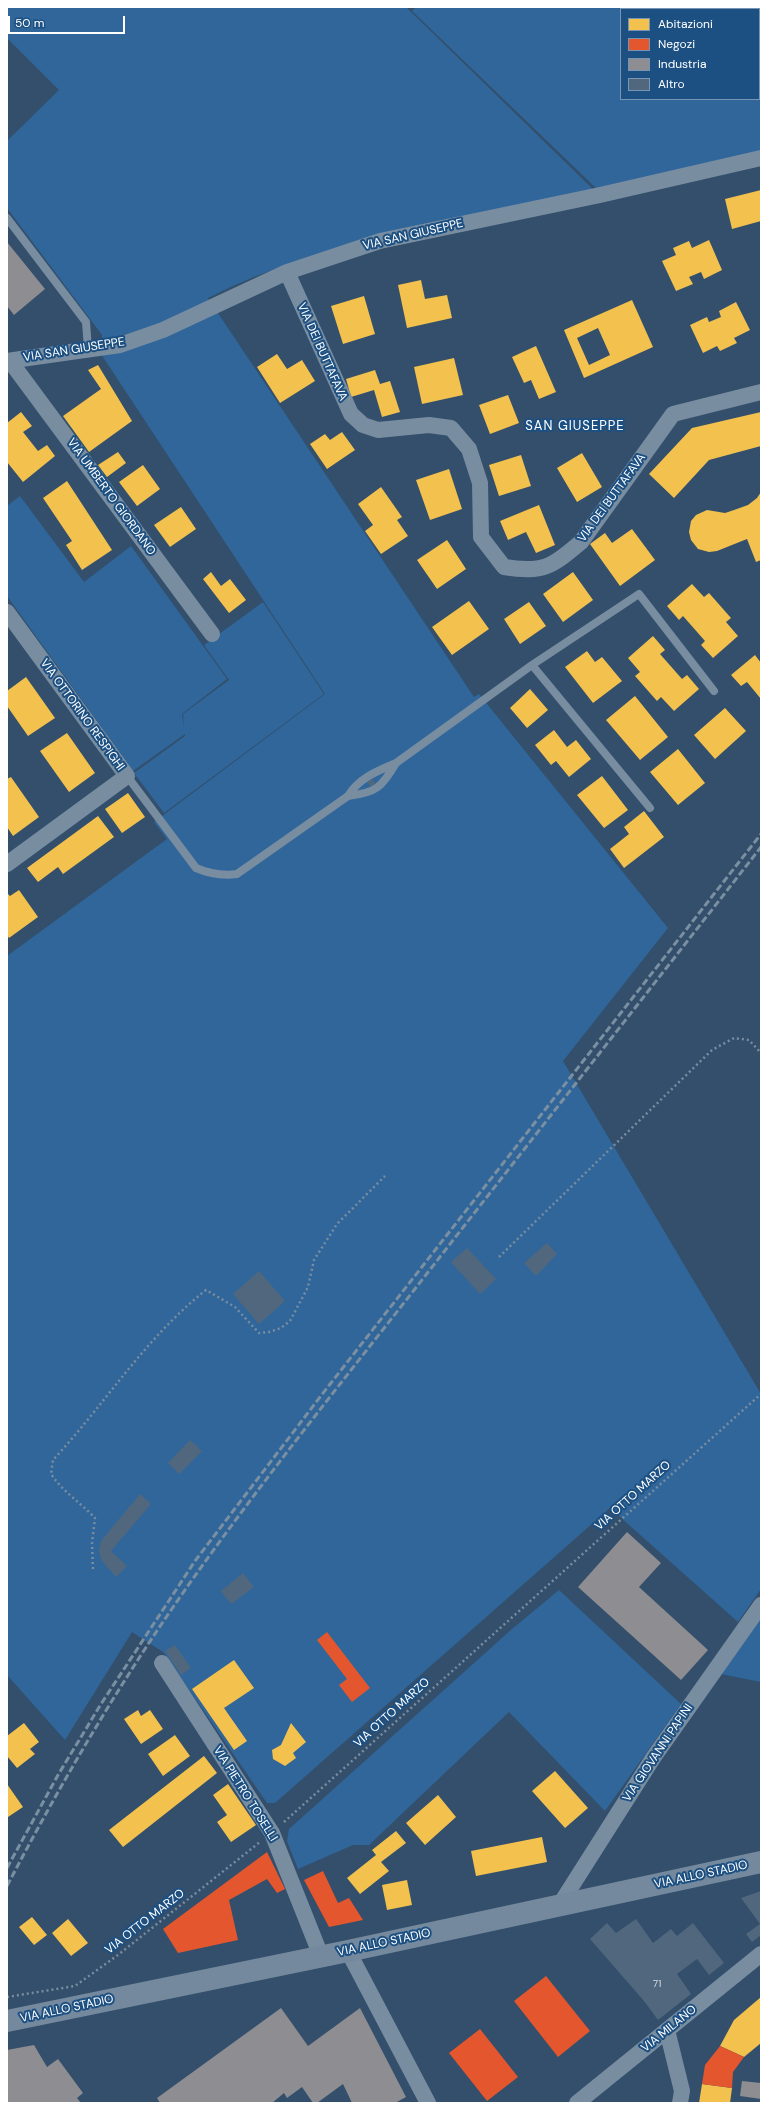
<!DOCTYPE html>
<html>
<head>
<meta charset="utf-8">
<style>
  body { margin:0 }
  #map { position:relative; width:768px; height:2110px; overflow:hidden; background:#334f6b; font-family:"DM Sans",sans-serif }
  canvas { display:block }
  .frame { position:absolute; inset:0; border:8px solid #fff; pointer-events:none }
  .legend { position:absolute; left:620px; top:8px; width:140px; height:92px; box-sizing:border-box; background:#1c5082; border:1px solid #7796b4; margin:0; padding:5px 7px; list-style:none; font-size:12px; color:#fff }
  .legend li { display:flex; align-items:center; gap:8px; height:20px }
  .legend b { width:20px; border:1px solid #7796b4 }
  .scale { position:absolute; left:8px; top:16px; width:117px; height:18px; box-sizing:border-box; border:2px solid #fff; border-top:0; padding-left:5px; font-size:12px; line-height:14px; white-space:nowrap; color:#fff; -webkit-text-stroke:3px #1c5082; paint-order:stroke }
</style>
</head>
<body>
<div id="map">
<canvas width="768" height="2110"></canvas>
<div class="frame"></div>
<ul class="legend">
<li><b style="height:11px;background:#f2c14e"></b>Abitazioni</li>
<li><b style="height:11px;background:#e4572e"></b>Negozi</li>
<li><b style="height:11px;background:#8d8d92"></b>Industria</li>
<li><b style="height:11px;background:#51677d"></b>Altro</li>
</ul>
<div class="scale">50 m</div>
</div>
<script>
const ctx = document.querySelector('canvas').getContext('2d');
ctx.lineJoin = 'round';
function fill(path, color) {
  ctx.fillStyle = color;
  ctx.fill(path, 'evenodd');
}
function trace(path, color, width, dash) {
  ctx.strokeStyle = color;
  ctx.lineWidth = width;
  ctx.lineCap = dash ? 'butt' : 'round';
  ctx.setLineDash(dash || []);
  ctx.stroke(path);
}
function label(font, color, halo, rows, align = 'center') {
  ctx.font = font + ' "DM Sans",sans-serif';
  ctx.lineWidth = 4;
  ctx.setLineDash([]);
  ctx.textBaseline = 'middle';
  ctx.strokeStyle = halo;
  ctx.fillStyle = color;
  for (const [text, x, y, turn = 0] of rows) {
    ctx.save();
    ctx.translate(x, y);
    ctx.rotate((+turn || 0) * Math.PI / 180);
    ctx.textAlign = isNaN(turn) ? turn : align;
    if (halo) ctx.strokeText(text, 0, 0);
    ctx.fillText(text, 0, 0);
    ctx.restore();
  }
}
const green = new Path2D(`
  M7 7H406L598 194C466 220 329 237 208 298L474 697 479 694 668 928 563 1061 761 1394V1589L738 1622 610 1508 275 1803H267L163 1652 132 1632 65 1740 7 1675V956L167 839 154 822 325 694 103 357 102 335 7 208V141L59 90 7 38Z
  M416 7H761V153L600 192 412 11ZM621 9H759V99H621Z
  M20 496 84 582 131 546 227 679 182 714 184 729 183 714 229 680 204 645 263 602 324 694 164 813 134 773 185 736V734L133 771 7 596V506Z
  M559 1590 681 1704 605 1811 509 1712 369 1845H353L298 1869 287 1841 289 1829 512 1629Z
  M761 1617V1682L721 1674Z`);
const homes = new Path2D(`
  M761 190V221L732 229 725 199Z
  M709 240 722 270 704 279 701 272 689 277 693 284 676 291 662 261 676 255 673 248 689 241 692 248Z
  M421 280 425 299 447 295 452 318 407 328 398 285Z
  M364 296 375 334 343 344 331 306Z
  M632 300 653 347 584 378 564 330ZM598 328 610 355 589 365 577 338Z
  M736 302 750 330 734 338 737 343 720 351 717 346 703 353 690 325 707 317 709 322 721 317 719 311Z
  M536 346 556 392 539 399 531 380 524 383 512 357Z
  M277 354 287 369 302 360 315 381 280 403 257 367Z
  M454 358 463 395 422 404 414 367Z
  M98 365 132 421 89 452 63 416 101 389 88 370Z
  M375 370 380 384 390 381 400 412 382 417 374 390 351 397 346 379Z
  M508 395 519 423 490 434 479 405Z
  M21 412 32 426 23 432 38 451 47 445 55 456 23 482 7 462V423Z
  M761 412V446L709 460 674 498 649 474 692 428Z
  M342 432 355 450 327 469 310 444 325 434 330 440Z
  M118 452 126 463 107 477 98 465Z
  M582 453 602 487 577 502 557 468Z
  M521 455 531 486 499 496 489 465Z
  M143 465 160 489 137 506 119 482Z
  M449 469 462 509 430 520 416 480Z
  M67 481 112 550 82 570 66 545 72 541 43 498Z
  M381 487 402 517 397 520 408 536 381 554 365 531 373 525 358 504Z
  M761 492V560L756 562 747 539 717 551 709 552 698 549 691 540 689 532 691 521 696 515 707 510 725 513 734 510 748 505 757 498Z
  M539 505 555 545 536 553 526 532 508 540 500 521Z
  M181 507 196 529 170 547 154 525Z
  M632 529 655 560 620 586 590 544 605 533 612 543Z
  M447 540 466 569 437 589 417 560Z
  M211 572 221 586 230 579 246 600 229 613 203 579Z
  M573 572 593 600 563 622 543 594Z
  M692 584 704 597 709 593 731 618 726 622 738 636 713 658 701 645 705 641 683 616 679 620 667 606Z
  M469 601 489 629 452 655 432 627Z
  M529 602 546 626 520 644 504 619Z
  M653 636 665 650 660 654 682 679 687 675 699 689 674 711 661 697 657 701 635 676 640 672 628 658Z
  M587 651 595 662 602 657 622 681 593 703 565 667Z
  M755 655 761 663V699L747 682 741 686 731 675Z
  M26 677 55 718 28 736 7 706V691Z
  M530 689 548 710 527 728 510 708Z
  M635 696 668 737 640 760 606 720Z
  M725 708 746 731 715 759 694 735Z
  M554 730 567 747 576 740 591 759 569 777 556 761 551 765 535 745Z
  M67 733 95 773 69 792 40 751Z
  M678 749 705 783 678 805 650 772Z
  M602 776 628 810 604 828 577 795Z
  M11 777 39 817 13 836 7 827V779Z
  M128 793 145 817 122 833 105 809Z
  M644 811 664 837 624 868 610 849 629 834 624 827Z
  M98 816 114 837 63 874 58 867 38 882 27 868Z
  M19 890 38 917 9 938 7 935V893L10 896Z
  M234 1660 254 1688 224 1708 247 1741 234 1750 192 1689Z
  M138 1710 141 1716 150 1710 163 1729 141 1744 124 1719Z
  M24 1723 39 1742 30 1749 35 1754 17 1768 7 1756V1736Z
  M291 1723 306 1742 293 1753 296 1758 285 1766 273 1759 272 1750 281 1745Z
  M175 1735 190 1756 163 1776 148 1754Z
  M204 1756 217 1773 123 1847 109 1830Z
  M555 1771 588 1808 565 1828 532 1791Z
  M7 1784 23 1807 8 1817 7 1815Z
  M228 1784 256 1825 231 1842 217 1822 227 1815 213 1795Z
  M438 1795 456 1817 425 1845 406 1823Z
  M396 1831 406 1843 381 1862 389 1871 360 1894 347 1878 376 1855 372 1850Z
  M542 1837 547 1862 476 1876 471 1851Z
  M407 1880 412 1905 387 1910 382 1885Z
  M32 1917 47 1935 34 1945 19 1927Z
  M68 1919 88 1943 71 1956 52 1933Z
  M761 1997V2043L744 2057 720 2046 734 2020Z
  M702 2084 732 2088 730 2103H699Z`);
const shops = new Path2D(`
  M327 1632 370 1688 352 1702 339 1685 347 1679 317 1640Z
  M267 1852 285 1889 277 1893 267 1879 229 1900 238 1940 178 1953 163 1929Z
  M323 1871 338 1903 349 1898 363 1920 329 1927 304 1880Z
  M546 1976 590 2031 558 2057 514 2001Z
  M480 2029 518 2077 487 2101 449 2053Z
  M720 2046 744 2057 733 2072 732 2088 702 2084 705 2065Z`);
const industry = new Path2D(`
  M7 242 45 289 14 315 7 306Z
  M627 1532 661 1563 639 1587 708 1650 681 1680 578 1587Z
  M281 2008 308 2046 360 2008 406 2097 395 2103H352L343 2084 317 2103H313L302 2087 287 2098 284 2093 272 2103H160L157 2098Z
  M34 2045 47 2067 58 2059 83 2093 77 2098 81 2103H7V2050Z
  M742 2081 761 2083V2099L740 2096Z`);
const building = new Path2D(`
  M372 779 376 784 371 787 367 782Z
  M547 1243 557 1254 536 1276 524 1263Z
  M467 1248 496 1279 480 1294 451 1262Z
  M259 1271 285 1301 259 1324 233 1294Z
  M190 1440 202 1451 179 1474 168 1463Z
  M140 1494 151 1504 111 1551 127 1566 116 1577 102 1561 99 1551 101 1541Z
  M243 1573 254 1587 231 1604 221 1591Z
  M175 1645 191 1668 181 1675 165 1651Z
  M761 1891V1935L752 1942 746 1934 760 1924 741 1898Z
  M636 1919 653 1943 671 1929 677 1936 693 1923 724 1963 709 1975 697 1959 677 1974 691 1994 658 2020 644 2001 590 1939 607 1923 616 1933Z`);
const path = new Path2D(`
  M499 1257 712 1050 734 1038 749 1040 761 1053
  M93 1569 92 1543 95 1518C81 1503 63 1492 51 1474L53 1460C105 1404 145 1338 206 1290L235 1307 259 1333 269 1332 281 1328 290 1321 308 1287 314 1260 337 1224 385 1176
  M284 1822 761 1394
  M7 1997 75 1986 118 1955 260 1842`);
const service = new Path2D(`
  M7 218 86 322 88 349
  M532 665 650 808
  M127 776 196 868C210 874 222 876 237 874L348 796C376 793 382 787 396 763L532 665 639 594 714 691
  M348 796C359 778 377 771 396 763`);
const minor = new Path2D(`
  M287 272 351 414 363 425 378 430 429 425 451 428 469 449 480 483 481 537 504 567C544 573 551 567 581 542L673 414 761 392
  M7 361 120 345 163 330 287 272 380 241 600 195 761 158
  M10 361 212 634
  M7 612 127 776 7 864
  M162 1663 272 1833 321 1956
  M559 1906 653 1758 761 1605
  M348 1951 428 2103
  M667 2030 682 2091 680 2103
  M577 2103 761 1954`);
const secondary = new Path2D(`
  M7 2021 348 1951 761 1862`);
const rail = new Path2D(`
  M7 1868 58 1775 101 1704 195 1561 320 1397 761 834
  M7 1886C65 1775 129 1667 202 1566 271 1470 345 1378 418 1285 532 1139 647 993 761 847`);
const numberNames = [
  ["71",657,1984]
];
const streetNames = [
  ["VIA SAN GIUSEPPE",413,235,-13],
  ["VIA SAN GIUSEPPE",74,350,-9],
  ["VIA DEI BUTTAFAVA",322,352,66],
  ["VIA UMBERTO GIORDANO",111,497,54],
  ["VIA DEI BUTTAFAVA",612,498,-54],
  ["VIA OTTORINO RESPIGHI",82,715,54],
  ["VIA OTTO MARZO",633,1496,-42],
  ["VIA OTTO MARZO",392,1713,-42],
  ["VIA GIOVANNI PAPINI",658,1753,-56],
  ["VIA PIETRO TOSELLI",245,1794,58],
  ["VIA ALLO STADIO",701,1875,-12],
  ["VIA OTTO MARZO",145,1922,-38],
  ["VIA ALLO STADIO",384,1943,-12],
  ["VIA ALLO STADIO",67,2009,-12],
  ["VIA MILANO",669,2029,-39]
];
const neighbourhoodNames = [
  ["SAN GIUSEPPE",575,427]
];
fill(green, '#30669a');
fill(homes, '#f2c14e');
fill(shops, '#e4572e');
fill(industry, '#8d8d92');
fill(building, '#51677d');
trace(path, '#798da1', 2.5, [2, 3]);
trace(service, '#798da1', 8);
trace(minor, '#798da1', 16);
trace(secondary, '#74899d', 22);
trace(rail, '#7a8fa1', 3, [7, 3]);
label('10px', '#d4d9de', null, numberNames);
label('12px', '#fff', '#1c5082', streetNames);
ctx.letterSpacing = '1px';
label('13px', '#fff', '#1c5082', neighbourhoodNames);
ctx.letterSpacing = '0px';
</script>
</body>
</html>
